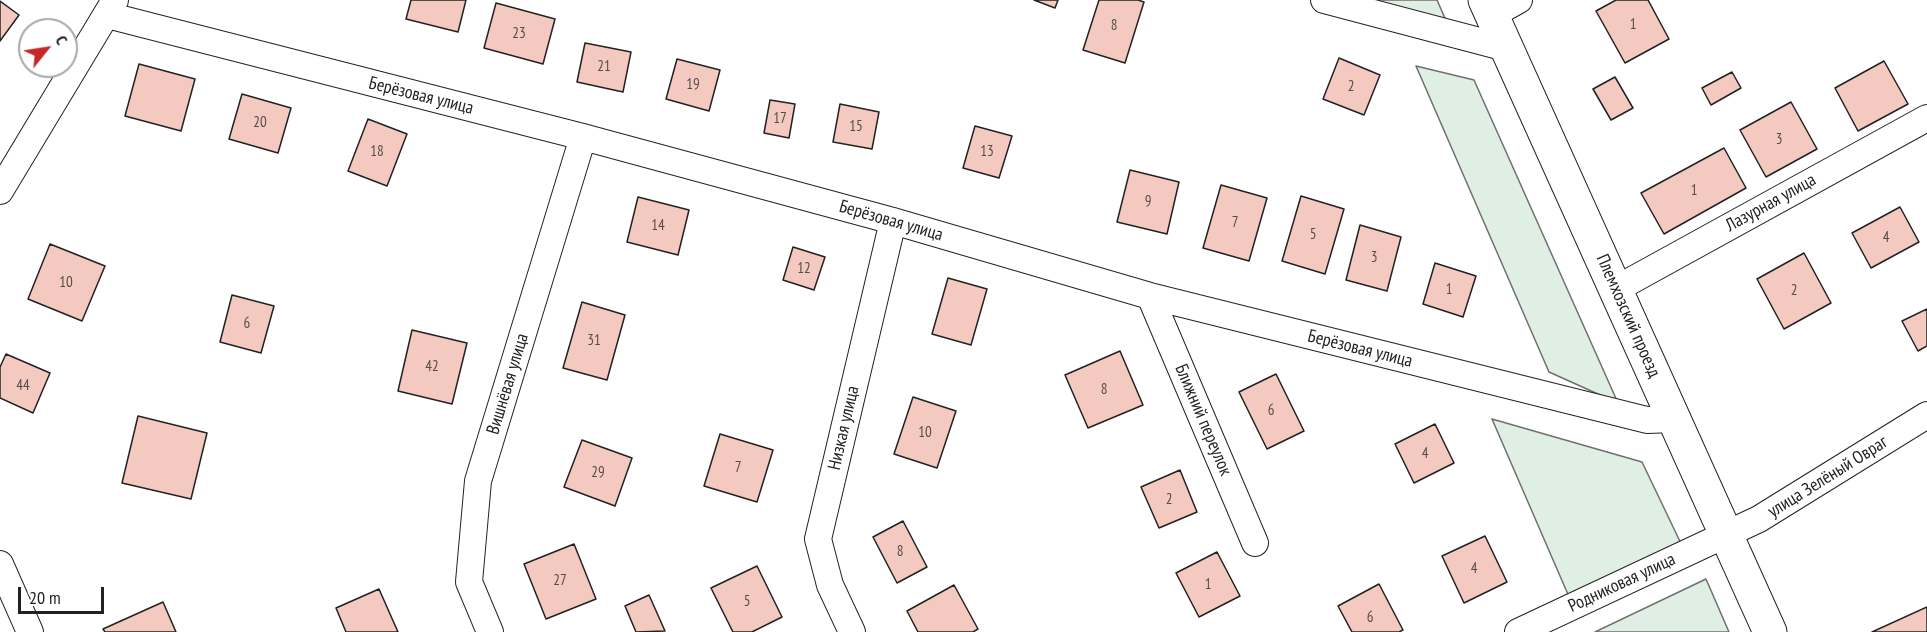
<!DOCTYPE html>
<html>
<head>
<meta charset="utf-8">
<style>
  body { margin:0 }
  #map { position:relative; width:1927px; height:632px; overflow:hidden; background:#fff; font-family:"PT Sans Narrow",sans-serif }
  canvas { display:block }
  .north { position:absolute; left:18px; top:18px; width:60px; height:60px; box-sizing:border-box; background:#fff; border:2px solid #a7a7a7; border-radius:50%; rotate:60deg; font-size:16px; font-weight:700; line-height:24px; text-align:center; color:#222 }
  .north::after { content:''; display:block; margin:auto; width:21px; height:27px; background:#c62828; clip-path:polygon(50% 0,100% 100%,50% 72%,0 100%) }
  .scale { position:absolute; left:18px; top:587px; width:86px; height:27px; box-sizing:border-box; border:3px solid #222; border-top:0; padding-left:8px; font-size:18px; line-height:21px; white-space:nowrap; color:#222; -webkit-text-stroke:4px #fff; paint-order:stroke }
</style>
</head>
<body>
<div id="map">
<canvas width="1927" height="632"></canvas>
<div class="north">С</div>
<div class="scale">20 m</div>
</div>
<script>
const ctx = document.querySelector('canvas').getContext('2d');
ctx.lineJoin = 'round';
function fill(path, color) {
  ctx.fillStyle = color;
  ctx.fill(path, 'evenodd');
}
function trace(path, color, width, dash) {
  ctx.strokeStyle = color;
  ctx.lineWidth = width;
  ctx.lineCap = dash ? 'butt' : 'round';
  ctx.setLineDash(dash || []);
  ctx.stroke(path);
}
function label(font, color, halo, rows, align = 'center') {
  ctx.font = font + ' "PT Sans Narrow",sans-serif';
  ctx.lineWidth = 4.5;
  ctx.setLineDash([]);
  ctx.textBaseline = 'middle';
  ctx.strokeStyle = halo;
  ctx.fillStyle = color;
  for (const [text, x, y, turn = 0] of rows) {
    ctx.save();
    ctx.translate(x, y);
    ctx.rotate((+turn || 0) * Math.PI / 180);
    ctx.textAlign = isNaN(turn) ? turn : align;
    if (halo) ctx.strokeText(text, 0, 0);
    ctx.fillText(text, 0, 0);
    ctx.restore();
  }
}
const green = new Path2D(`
  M1335 0H1437L1451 32Z
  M1416 66 1474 80 1618 403 1549 372Z
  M1492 419 1642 462 1686 554 1573 606Z
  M1706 579 1729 632H1595Z`);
const building = new Path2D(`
  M411 0H466L458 32 406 19Z
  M1034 0H1058L1055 8Z
  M1099 0H1138L1144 2 1125 63 1083 50Z
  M1616 0H1648L1669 39 1625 63 1596 11Z
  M0 1 19 15 0 41Z
  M496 3 555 19 543 64 484 48Z
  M585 43 631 52 623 92 577 82Z
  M1339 58 1380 75 1364 115 1323 99Z
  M677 59 720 70 709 111 666 99Z
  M1884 61 1908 104 1858 131 1835 88Z
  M139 64 195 79 181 131 125 116Z
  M1732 72 1741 88 1711 105 1702 88Z
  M1615 77 1633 108 1611 120 1593 89Z
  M242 94 291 108 278 153 229 139Z
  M770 100 795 104 789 138 764 133Z
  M1791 102 1817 149 1766 177 1740 130Z
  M840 104 879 112 872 149 833 142Z
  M368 119 407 134 387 186 348 171Z
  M975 126 1012 136 999 178 963 168Z
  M1724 148 1746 188 1664 234 1641 193Z
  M1130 170 1179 182 1167 234 1117 222Z
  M1221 185 1267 198 1249 261 1203 248Z
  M1301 196 1344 209 1325 274 1282 261Z
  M638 197 689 210 678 255 627 242Z
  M1900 207 1919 242 1871 268 1852 233Z
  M1360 225 1401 237 1387 291 1346 280Z
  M50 244 105 266 82 321 28 299Z
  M793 247 825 257 814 290 783 280Z
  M1804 253 1831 303 1784 329 1757 279Z
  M1435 263 1476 276 1463 317 1423 304Z
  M948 278 987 289 971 345 932 334Z
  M232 295 274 306 261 353 220 342Z
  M582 302 625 315 607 380 563 368Z
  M1927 309V346L1918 351 1902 321Z
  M412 330 467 343 452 404 398 391Z
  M1120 351 1143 405 1088 428 1065 375Z
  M6 354 50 373 33 413 0 398V367Z
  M1276 374 1304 431 1267 449 1239 392Z
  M913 397 956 411 937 468 894 454Z
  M138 416 207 433 191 499 122 483Z
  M1435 424 1454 463 1414 483 1395 444Z
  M720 434 773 450 757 502 704 486Z
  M582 440 632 458 615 506 564 487Z
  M1180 470 1197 512 1159 528 1141 487Z
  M903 521 927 567 897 583 873 537Z
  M1485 536 1507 582 1464 603 1442 556Z
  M574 544 596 599 546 619 524 564Z
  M1217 552 1240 596 1199 617 1176 573Z
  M757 566 782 617 752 632H733L711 588Z
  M1379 584 1403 630 1399 632H1352L1338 606Z
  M954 585 978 629 973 632H918L907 611Z
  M379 589 398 632H346L336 608Z
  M649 595 665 631 636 632 625 606Z
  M163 602 176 632H105L103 629Z
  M1927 607V632H1872Z`);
const minor = new Path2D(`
  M1324 0 1506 48
  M107 15 583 137 893 221 1150 296 1647 420 1675 419
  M1492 15 1519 0
  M0 191 115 0
  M1616 289 1927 118
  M1150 296 1255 543
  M0 564 30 632
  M490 632 469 582 478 481 583 137
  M852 632 830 585 818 539 893 221
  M1518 632 1759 519 1927 415`);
const secondary = new Path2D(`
  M1485 0 1770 632`);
const numberNames = [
  ["1",1633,25],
  ["8",1114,26],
  ["23",519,34],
  ["21",604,67],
  ["19",693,85],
  ["2",1351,87],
  ["17",780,119],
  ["20",260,123],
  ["15",856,127],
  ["3",1779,140],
  ["18",377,152],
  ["13",987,152],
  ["1",1694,191],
  ["9",1148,202],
  ["7",1235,223],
  ["14",658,226],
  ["5",1313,235],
  ["4",1886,238],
  ["3",1374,258],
  ["12",804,269],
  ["10",66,283],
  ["1",1449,290],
  ["2",1794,291],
  ["6",247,324],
  ["31",594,341],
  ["42",432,367],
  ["44",23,386],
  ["8",1104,390],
  ["6",1271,411],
  ["10",925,433],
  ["4",1425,454],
  ["7",738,468],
  ["29",598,473],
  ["2",1169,500],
  ["8",900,552],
  ["4",1474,569],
  ["27",560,581],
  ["1",1208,585],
  ["5",747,602],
  ["6",1370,618]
];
const streetNames = [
  ["Берёзовая улица",421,96,14],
  ["Лазурная улица",1771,203,-29],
  ["Берёзовая улица",891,221,16],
  ["Племхозский проезд",1628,316,66],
  ["Берёзовая улица",1360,349,14],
  ["Вишнёвая улица",508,384,-73],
  ["Ближний переулок",1203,420,67],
  ["Низкая улица",844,428,-77],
  ["улица Зелёный Овраг",1828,477,-32],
  ["Родниковая улица",1622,583,-25]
];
fill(green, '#e0efe3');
trace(green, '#6f6f6f', 1.5);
fill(building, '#f3c9c0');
trace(building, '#222', 1.5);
trace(minor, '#222', 28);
trace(secondary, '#222', 35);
trace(minor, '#fff', 26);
trace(secondary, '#fff', 33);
label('15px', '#564c4a', null, numberNames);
label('18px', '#222', '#fff', streetNames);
</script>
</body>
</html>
